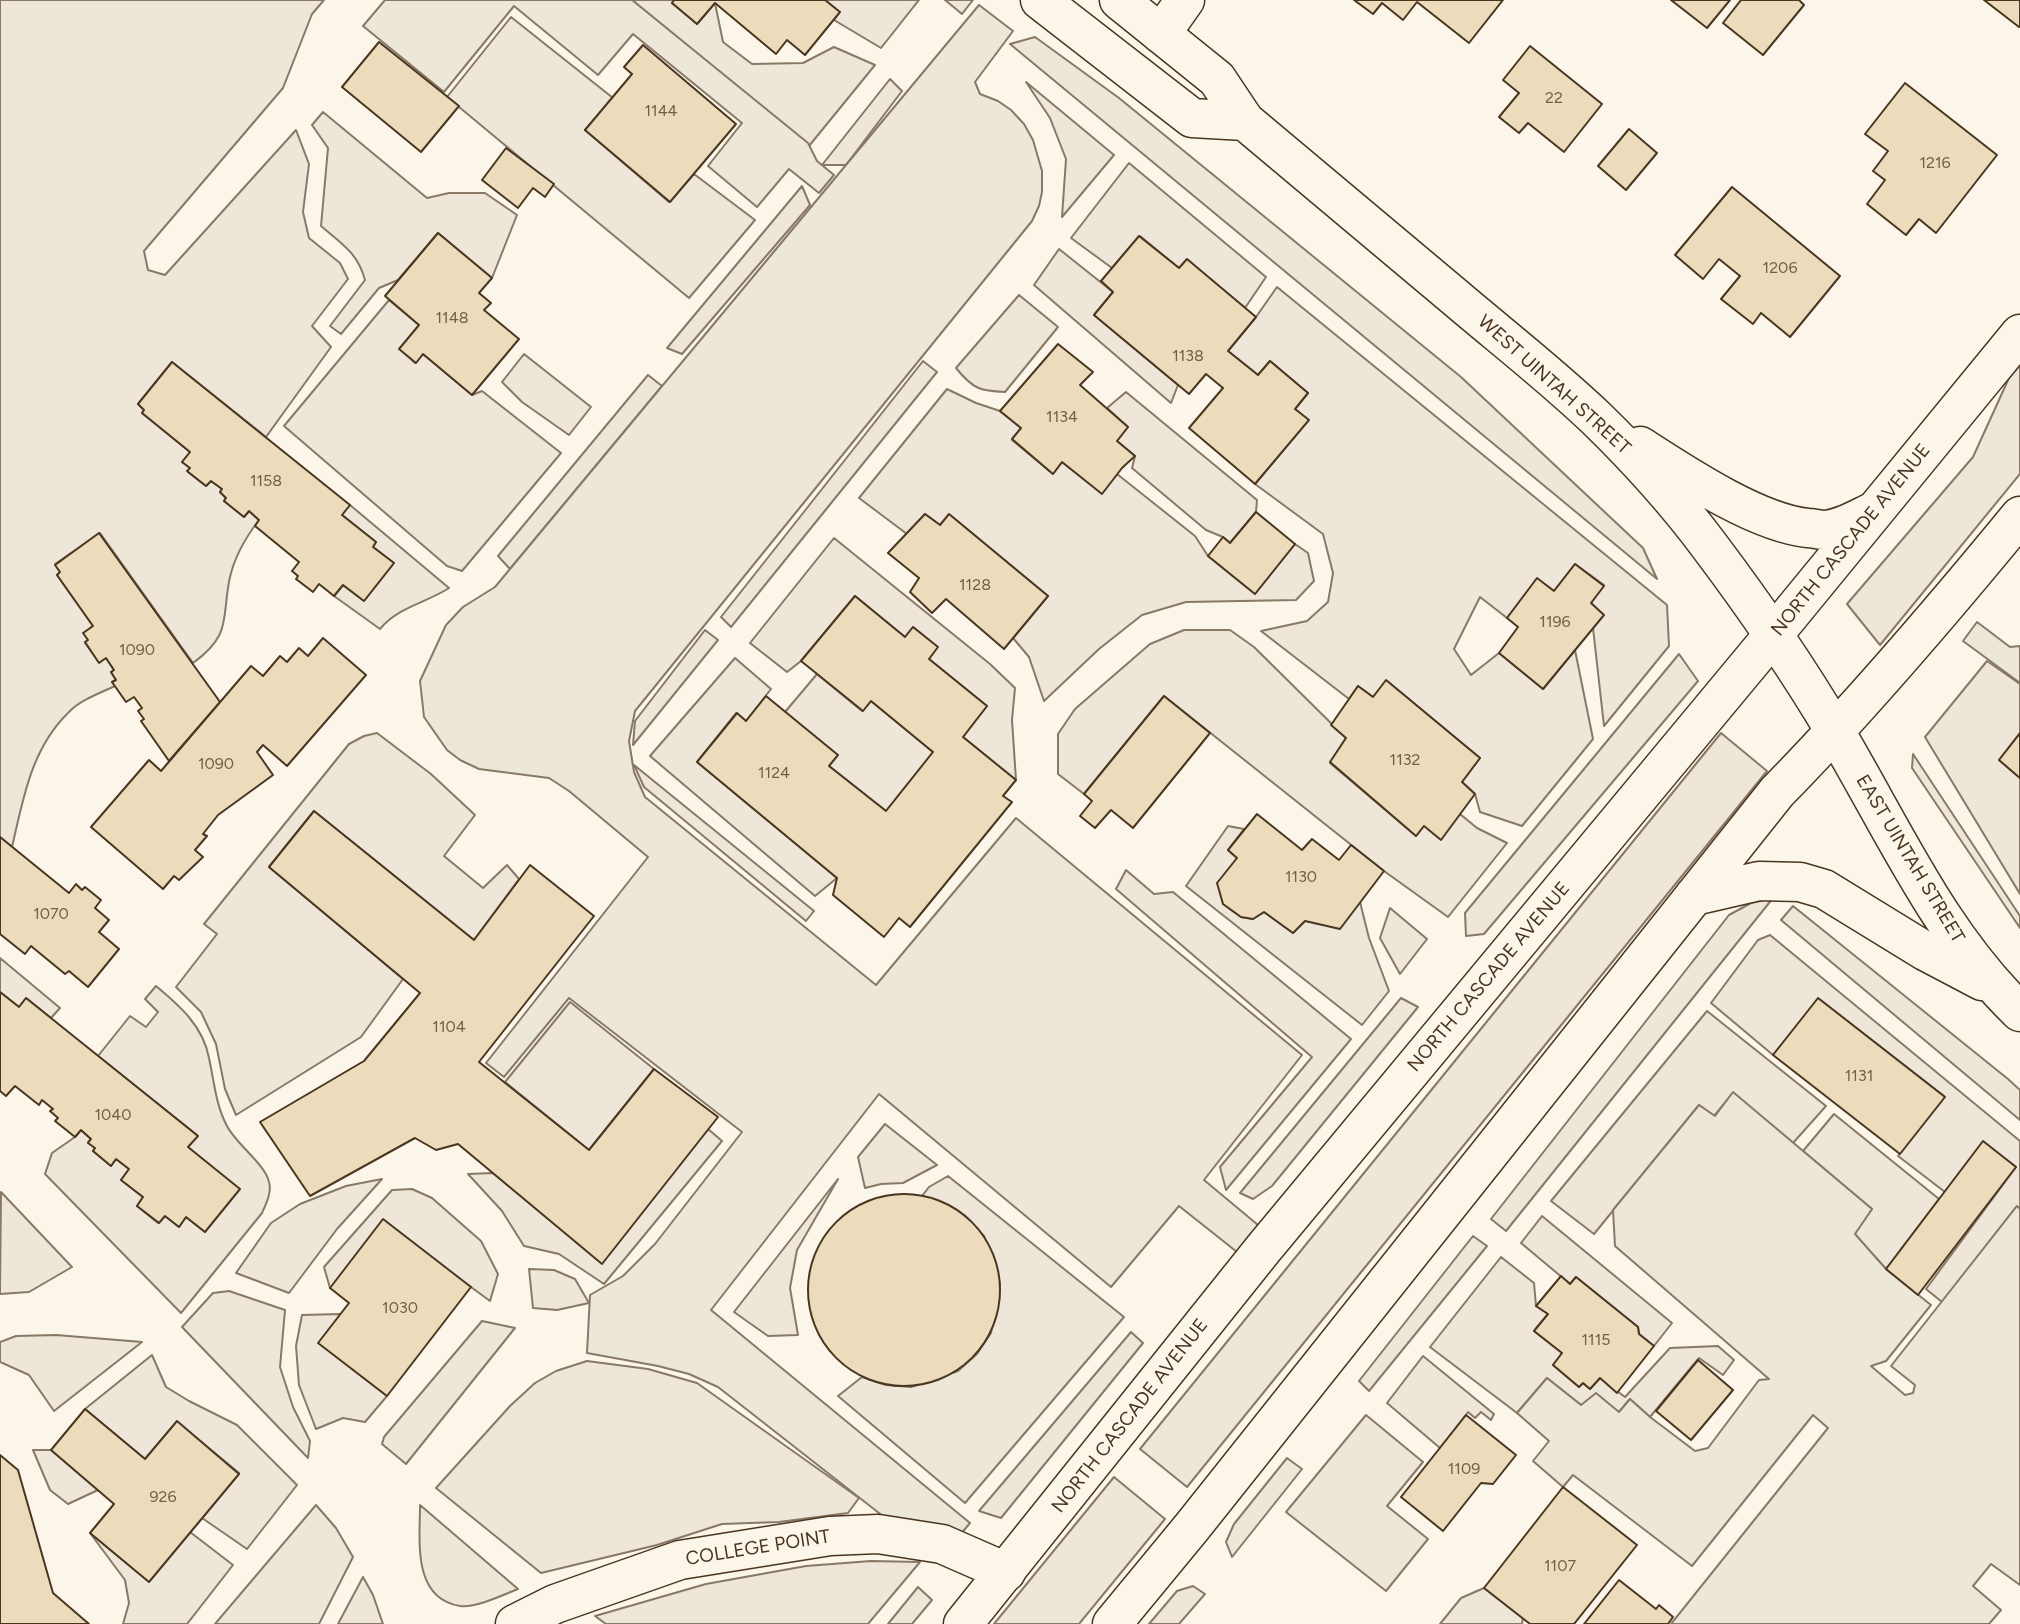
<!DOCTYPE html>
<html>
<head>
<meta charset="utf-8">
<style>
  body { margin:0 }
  canvas { display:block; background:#fbf6e9 }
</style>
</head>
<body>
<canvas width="2020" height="1624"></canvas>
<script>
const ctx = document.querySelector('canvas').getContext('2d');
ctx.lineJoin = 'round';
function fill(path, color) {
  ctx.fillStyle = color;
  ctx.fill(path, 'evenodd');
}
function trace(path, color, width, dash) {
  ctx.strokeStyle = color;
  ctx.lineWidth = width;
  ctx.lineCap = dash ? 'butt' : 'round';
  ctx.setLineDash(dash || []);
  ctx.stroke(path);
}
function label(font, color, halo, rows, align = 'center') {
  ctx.font = font + ' Figtree,sans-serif';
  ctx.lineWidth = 5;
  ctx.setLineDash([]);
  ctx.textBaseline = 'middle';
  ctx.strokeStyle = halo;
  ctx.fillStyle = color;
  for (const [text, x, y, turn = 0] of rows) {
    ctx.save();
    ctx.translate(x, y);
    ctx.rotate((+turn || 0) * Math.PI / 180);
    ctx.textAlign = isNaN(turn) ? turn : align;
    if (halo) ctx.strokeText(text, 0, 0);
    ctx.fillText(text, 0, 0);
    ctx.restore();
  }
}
const green = new Path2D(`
  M0 0H324L312 14 283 88 144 251 148 270 165 275 296 130 309 164 303 212 309 238 340 263 348 279 312 326 331 347 266 437 172 362 138 404 144 410 142 413 190 452 182 462 190 468 188 472 206 486 211 481 222 489 220 492 226 498 224 501 244 517 249 511 259 520C246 537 235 555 230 577 221 618 233 634 193 663L100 533 55 564 60 572 57 575 93 626 84 633 88 640 85 643 99 662 106 658 114 670 111 672 116 680 112 682 115 686C100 693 80 700 68 713 31 749 23 800 12 847L0 837Z
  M632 0H674L672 3 697 24 715 3 723 42 752 64 803 63 834 47 875 65 809 146Z
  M825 0H919L881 48 834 20 839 12Z
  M945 0H973L962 14Z
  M511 17 613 98 585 130 669 202 694 174 755 220 689 298 447 97Z
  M1035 37 1119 98 1461 377 1643 548 1657 579 1010 44Z
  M890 79 902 91 846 165H822Z
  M1026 82 1114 155 1062 217 1066 159 1050 118Z
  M323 112 427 198 449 193H485L517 215 492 278 438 233 398 280 379 288 341 334 330 326 365 280C358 253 342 244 321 226L328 148 312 125Z
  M1129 163 1266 277 1245 308 1187 260 1179 268 1140 236 1112 268 1071 238Z
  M802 186 810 205 682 354 667 348Z
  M1059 249 1113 292 1094 315 1178 385 1171 403 1034 285Z
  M1277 287 1667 605 1669 646 1604 726 1593 628 1603 615 1591 603 1604 585 1575 564 1554 591 1537 579 1507 618 1480 597 1454 649 1471 675 1499 653 1543 689 1575 650 1593 739 1522 826 1480 812 1475 794 1462 782 1480 758 1387 681 1373 697 1358 686 1349 699 1261 631 1307 621 1328 602 1333 573 1323 534 1255 484 1308 420 1295 409 1308 393 1270 361 1258 375 1228 351 1256 317Z
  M1019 295 1058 327 1005 392C980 391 973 389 956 368Z
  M389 300 419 325 400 349 415 363 423 354 472 395 482 391 561 453 462 571 447 566 284 426Z
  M524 354 591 407 569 435 522 402 502 382Z
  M923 361 937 372 731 627 721 617Z
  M2020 365V474L1880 645 1847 604 1973 457 2009 378Z
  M648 375 662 386 510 569 498 556Z
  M947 389 976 403 1000 411 1021 428 1012 440 1053 474 1062 462 1102 493 1117 474 1195 536 1208 556 1255 594 1295 544 1308 553 1314 581 1296 600 1186 602 1142 615 1099 649 1044 701 1029 657 1013 638 1048 596 950 515 940 525 925 514 907 534 859 498Z
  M1126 392 1257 500 1256 512 1230 543 1223 537 1206 530 1132 468 1135 456 1117 441 1128 427 1107 408Z
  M350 505 449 588C426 603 398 607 380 629L334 596 343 585 364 601 394 563 373 547 376 542 342 515Z
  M834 538 990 664 1015 688 1012 720 1016 780 963 737 987 706 929 659 937 647 913 627 905 637 855 596 801 661 787 672 750 643Z
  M705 630 718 640 633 745 635 721Z
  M1184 630H1230L1254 647 1346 738 1330 763 1416 836 1424 826 1460 814 1477 828 1507 843 1448 917 1384 871 1164 696 1084 794 1058 774V734L1075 709 1150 644Z
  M1679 654 1698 681 1484 934 1466 936 1465 913Z
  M735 658 771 689 746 721 736 713 697 762 837 878 815 896 650 756Z
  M1987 661 2020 684V733L1999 760 2020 778V894L1925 737Z
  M817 674 862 711 871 701 933 752 886 811 829 766 785 712Z
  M377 733 431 774 475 815 444 856 483 888 507 865 519 879 474 940 314 811 269 867 403 979 361 1037 236 1115 225 1089 216 1044 201 1012 176 987 217 934 204 924 349 744 364 736Z
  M1721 733 1767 771 1187 1487 1140 1449Z
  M1913 754 2020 916V928L1912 768Z
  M634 765 814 911 806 921 644 787Z
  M1228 826 1244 829 1228 850 1237 858 1223 904 1241 917 1253 919 1264 912 1293 933 1305 921 1360 902 1369 938 1389 991 1362 1025 1186 886Z
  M1126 870 1154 894 1173 892 1351 1039 1226 1190 1220 1167 1312 1057 1116 889Z
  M1773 898 1506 1231 1491 1219 1729 915 1751 903Z
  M1793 906 2008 1079 2020 1090V1120L1781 920Z
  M1390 908 1427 939 1400 974 1380 938Z
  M1770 935 2020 1141V1209L2016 1207 1942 1302 1926 1289 2016 1167 1983 1142 1945 1192 1898 1156 1944 1096 1819 999 1773 1055 1711 1003 1758 940Z
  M0 958 60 1008 51 1018 26 998 19 1007 0 992Z
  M156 986C180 1006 203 1026 209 1058 214 1081 216 1106 227 1126 236 1144 265 1164 269 1182 272 1192 266 1204 262 1213L181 1313 45 1174 52 1153 75 1137 81 1130 91 1139 88 1142 95 1148 93 1151 111 1166 116 1159 129 1169 121 1180 143 1197 137 1206 158 1223 165 1216 179 1227 186 1217 205 1232 188 1147 197 1135 98 1056 130 1016 146 1027 158 1012 145 999Z
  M1401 998 1418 1007 1272 1186 1253 1199 1240 1193Z
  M570 1002 654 1069 589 1150 505 1082Z
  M1707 1011 1826 1106 1793 1143 1733 1093 1714 1116 1699 1105 1594 1234 1551 1201Z
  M1834 1114 1939 1199 1886 1269 1854 1234 1872 1209 1803 1151Z
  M885 1124 937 1165 903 1183 881 1184 865 1188 858 1157Z
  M708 1129 722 1141 604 1284 559 1254 524 1246 502 1211 468 1174 493 1173 602 1263Z
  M948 1176 1124 1317 965 1503 838 1396 862 1377 886 1385 911 1387 958 1371 977 1354 991 1333 1000 1284 984 1236 967 1218 922 1196 929 1187Z
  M382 1179 337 1229 289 1293 236 1273 271 1223 300 1204 346 1186Z
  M838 1179 797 1250 790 1288 798 1335 768 1336 734 1312Z
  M412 1189 432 1198 481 1241 498 1274 490 1301 471 1287 330 1288 324 1267 392 1190Z
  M1 1192 72 1267 29 1292 0 1294Z
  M1542 1216 1672 1323 1654 1346 1639 1334 1638 1327 1576 1277 1570 1284 1521 1243Z
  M1473 1236 1487 1246 1369 1391 1359 1381Z
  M1501 1257 1534 1283 1536 1306 1548 1314 1534 1331 1562 1353 1553 1365 1579 1387 1583 1383 1590 1389 1600 1378 1625 1397 1670 1348 1718 1346 1734 1360 1723 1375 1699 1358 1650 1417 1630 1399 1619 1412 1581 1405 1547 1378 1517 1413 1430 1347Z
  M529 1269 554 1270 575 1279 589 1303 557 1310 533 1308Z
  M229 1291 285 1310 280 1367 293 1407 310 1441 308 1458 182 1327 213 1293Z
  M341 1314 319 1343 387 1396 365 1422 343 1418 316 1429 299 1385 296 1346 302 1315Z
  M1131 1332 1143 1343 1001 1518 979 1511Z
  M56 1335 142 1342 54 1411 29 1375 0 1362V1342L16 1336Z
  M152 1355 166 1387 189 1401 237 1425 297 1485 247 1549 202 1518 239 1473 177 1422 145 1459 85 1409Z
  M1423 1356 1494 1414 1491 1420 1481 1412 1475 1418 1468 1412 1440 1448 1387 1403Z
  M587 1361 648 1369 697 1383 859 1498 848 1513 779 1522 722 1524 657 1545 541 1573 436 1488 510 1406 535 1383 556 1371Z
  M1366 1415 1423 1462 1387 1506 1428 1539 1386 1591 1286 1512Z
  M33 1450H51L98 1490 68 1504 50 1490Z
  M1287 1458 1302 1469 1232 1557 1226 1542 1234 1524Z
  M1114 1477 1165 1519 1079 1624H994Z
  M316 1505 336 1528 353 1557 319 1624H215Z
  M420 1505 518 1589C503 1595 476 1608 460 1606 412 1598 420 1541 420 1505Z
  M190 1532 233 1565 187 1624H123L129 1603 125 1580 90 1533 148 1581Z
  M871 1561 920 1562 868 1624H606L595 1616 706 1584 806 1566Z
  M363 1577 373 1595 383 1624H338Z
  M1193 1586 1205 1594 1179 1624H1149L1177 1591Z
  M918 1587 932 1600 912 1624H888Z
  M1484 1588 1523 1618 1522 1624H1440L1461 1598Z`);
const parking = new Path2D(`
  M385 0H632L808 143 817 161 834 175 819 193 789 169 757 207 708 166 742 123 633 34 598 75 514 6 444 92 363 26Z
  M979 5 1013 31 975 82 980 94 998 101 1011 110 1024 124 1033 140 1042 171V192L1039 206 1032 221 635 711 629 741 634 772 645 797 876 985 1016 818 1302 1055 1204 1180 1258 1225 1237 1252 1179 1206 1111 1287 879 1094 711 1310 970 1523 939 1560 718 1387 689 1374 658 1366 587 1353 590 1295 623 1276 655 1244 742 1132 569 998 504 1077 486 1063 648 857 569 791 549 778 479 769 460 760 447 750 424 717 420 681 446 625 463 607 495 587Z
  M1977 622 2010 647 2020 646V683L1963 641Z
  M1733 1092 1872 1209 1855 1234 1886 1269 1931 1305 1886 1361 1871 1366 1905 1395 1913 1393 1915 1385 1891 1366 2017 1206 2020 1209V1585L1991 1564 1973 1586 2001 1610 1989 1624H1671L1828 1428 1813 1415 1692 1566 1573 1475 1563 1487 1533 1461 1549 1441 1517 1413 1547 1378 1581 1405 1596 1393 1619 1412 1630 1399 1650 1417 1695 1451 1708 1448 1759 1380 1769 1379 1615 1246 1613 1210 1699 1105 1715 1116Z
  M482 1321 515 1328 406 1464 382 1444 384 1437Z`);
const building = new Path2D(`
  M674 0H825L840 12 805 55 787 40 776 54 715 3 697 24 672 3Z
  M1354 0H1503L1469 43 1417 2 1403 20 1382 3 1373 14Z
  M1671 0H1730L1707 28Z
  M1741 0H1799L1804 5 1763 55 1723 23Z
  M1984 0H2020V26L2019 27Z
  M379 42 459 106 421 152 342 87Z
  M643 45 736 124 670 202 585 130 632 74 624 67Z
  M1530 46 1602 104 1564 152 1528 123 1519 133 1499 117 1519 93 1503 80Z
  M1905 83 1997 155 1936 233 1919 219 1906 235 1867 204 1885 180 1873 171 1888 151 1865 134Z
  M1629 129 1657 153 1626 190 1598 166Z
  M506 148 554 184 545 197 533 188 518 208 482 180Z
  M1732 187 1840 276 1790 337 1761 313 1753 324 1721 299 1740 276 1719 259 1703 279 1675 255Z
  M438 233 492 278 479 293 491 303 484 310 519 339 472 395 423 354 416 363 399 349 419 325 385 296Z
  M1139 236 1179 268 1187 259 1256 317 1228 351 1258 375 1270 361 1308 393 1295 409 1309 420 1255 484 1189 428 1223 388 1206 374 1189 394 1094 315 1113 292 1101 281Z
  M1058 344 1093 372 1080 385 1128 427 1117 441 1135 456 1122 468 1102 494 1062 462 1053 474 1012 439 1021 428 1000 411Z
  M172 362 350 505 342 515 376 542 373 547 394 563 364 601 343 585 334 596 319 584 313 592 296 579 298 576 292 571 299 562 255 526 259 520 249 511 244 517 224 501 226 498 220 492 222 489 211 481 206 486 187 471 190 468 182 462 190 452 142 413 144 410 138 404Z
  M1256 512 1295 544 1255 594 1208 556 1223 537 1230 543Z
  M925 514 940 525 949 514 1048 596 1004 649 946 599 932 613 910 592 919 578 888 553Z
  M99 533 220 702 169 761 141 721 144 719 138 711 142 708 134 697 126 702 112 682 116 680 111 672 114 670 106 658 99 663 85 642 88 640 83 633 93 626 57 575 60 572 55 565Z
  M1575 564 1604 586 1591 603 1604 615 1543 689 1499 653 1518 627 1507 618 1537 578 1554 591Z
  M855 596 905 637 913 627 938 647 929 659 987 706 963 737 1016 780 1003 796 1012 802 910 927 899 918 884 937 833 895 837 878 697 762 737 713 746 721 766 696 838 755 829 766 886 811 933 752 871 701 863 711 801 661Z
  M323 638 366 675 287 766 263 745 257 752 273 775 218 815 203 834 207 836 195 850 203 857 179 880 174 876 163 889 91 827 149 760 161 771 251 666 263 676 280 656 287 662 299 648 308 656Z
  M1386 680 1480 758 1462 782 1475 794 1441 840 1424 826 1416 836 1330 762 1346 738 1331 725 1358 686 1373 697Z
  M1164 696 1210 733 1133 828 1111 810 1095 828 1080 816 1092 801 1084 794Z
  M2020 733V778L1999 760Z
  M314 811 474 940 530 865 594 916 479 1062 589 1150 654 1069 718 1117 602 1264 458 1144 436 1150 415 1138 310 1196 260 1122 364 1061 420 993 269 867Z
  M1257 814 1302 850 1312 839 1339 860 1351 845 1384 871 1340 929 1305 921 1293 933 1264 912 1253 919 1241 917 1223 904 1217 883 1237 858 1228 850Z
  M0 837 69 893 76 884 82 890 85 887 101 900 95 908 109 920 99 932 119 949 88 987 69 971 65 974 31 946 25 954 0 934Z
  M0 992 19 1007 26 998 198 1136 188 1147 240 1189 205 1232 186 1217 179 1227 165 1216 159 1223 137 1206 143 1197 121 1180 129 1169 116 1159 111 1166 93 1151 95 1148 88 1143 91 1139 81 1130 75 1137 55 1121 58 1118 50 1111 53 1109 42 1100 39 1105 15 1086 6 1096 0 1091Z
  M1818 998 1945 1097 1900 1154 1773 1055Z
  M1983 1141 2016 1167 1918 1295 1886 1269Z
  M808 1290a96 96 0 1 1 192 0a96 96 0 1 1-192 0Z
  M383 1219 471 1287 387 1396 318 1343 349 1303 330 1288Z
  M1561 1276 1570 1284 1576 1277 1638 1327 1639 1334 1654 1346 1617 1393 1600 1378 1590 1389 1583 1383 1579 1387 1553 1365 1562 1353 1534 1331 1548 1314 1536 1306Z
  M1698 1360 1733 1390 1691 1440 1656 1411Z
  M85 1409 145 1459 177 1421 239 1474 149 1582 90 1533 114 1504 51 1450Z
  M1466 1415 1516 1455 1493 1484 1481 1483 1443 1531 1401 1497Z
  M0 1455 18 1470 53 1593 89 1624H0Z
  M1563 1487 1637 1545 1574 1624H1530L1484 1588Z
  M1619 1580 1656 1609 1659 1605 1673 1617 1668 1624H1584Z`);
const minor = new Path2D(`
  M1161 34 1185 0
  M515 1624 555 1604 680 1560 830 1536 878 1534 942 1544 1006 1572`);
const major = new Path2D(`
  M1040 0 1192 118 1245 121
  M1119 0 1217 79 1245 121C1315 180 1386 239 1456 298 1503 338 1552 376 1597 419 1637 458 1675 500 1708 544 1754 605 1797 667 1836 733 1893 829 1939 934 2020 1012
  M1640 446C1685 475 1757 523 1808 528 1813 528 1819 530 1824 530 1842 529 1859 518 1874 511
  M1694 896 1759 881 1800 882 1824 889 1925 951 1982 981
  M963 1624 1264 1248 1774 634 2020 334
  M1112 1624 1192 1527 1777 792C1863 704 1942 611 2020 516`);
const numberNames = [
  ["22",1554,98],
  ["1144",661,111],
  ["1216",1935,163],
  ["1206",1780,268],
  ["1148",452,318],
  ["1138",1188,356],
  ["1134",1062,417],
  ["1158",266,481],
  ["1128",975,585],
  ["1196",1555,622],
  ["1090",137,650],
  ["1132",1405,760],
  ["1090",216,764],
  ["1124",774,773],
  ["1130",1301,877],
  ["1070",51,914],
  ["1104",449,1027],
  ["1131",1859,1076],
  ["1040",113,1115],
  ["1030",400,1308],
  ["1115",1596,1340],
  ["1109",1464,1469],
  ["926",163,1497],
  ["1107",1560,1566]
];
const streetNames = [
  ["WEST UINTAH STREET",1554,385,42],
  ["NORTH CASCADE AVENUE",1851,540,-51],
  ["EAST UINTAH STREET",1910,859,59],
  ["NORTH CASCADE AVENUE",1489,977,-50],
  ["NORTH CASCADE AVENUE",1130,1416,-52],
  ["COLLEGE POINT",758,1548,-9]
];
fill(green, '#ede6d9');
trace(green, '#887966', 2);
fill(parking, '#ede7d9');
trace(parking, '#887966', 2);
fill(building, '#ecdcbc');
trace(building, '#4a3520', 2);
trace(minor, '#4a3520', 41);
trace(major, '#4a3520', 41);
trace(minor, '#fbf6e9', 38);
trace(major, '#fbf6e9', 38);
label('16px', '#725f47', null, numberNames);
label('19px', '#4a3520', '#fbf6e9', streetNames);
</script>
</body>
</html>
